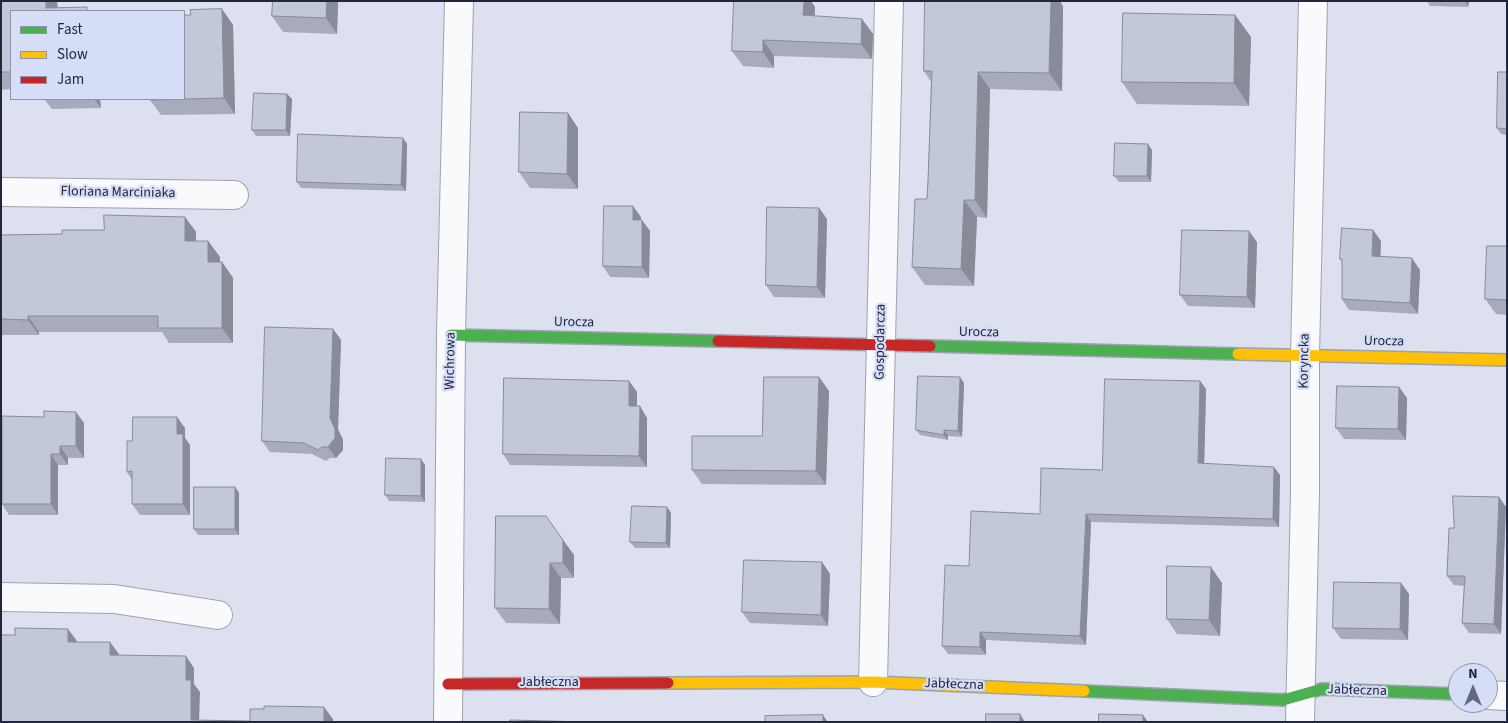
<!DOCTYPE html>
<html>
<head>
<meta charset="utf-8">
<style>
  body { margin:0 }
  #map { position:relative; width:1508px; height:723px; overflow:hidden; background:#dde1ef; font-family:"Source Sans 3",sans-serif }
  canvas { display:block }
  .frame { position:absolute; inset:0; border:2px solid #21273f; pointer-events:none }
  .legend { position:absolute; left:10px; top:10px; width:175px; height:90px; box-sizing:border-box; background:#d5ddf7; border:1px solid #8d94ad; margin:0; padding:6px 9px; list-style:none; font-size:15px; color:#21273f }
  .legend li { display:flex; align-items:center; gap:10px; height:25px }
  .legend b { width:25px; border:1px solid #8d94ad }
  .north { position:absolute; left:1448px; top:663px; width:50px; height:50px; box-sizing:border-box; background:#d5ddf7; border:1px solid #8d94ad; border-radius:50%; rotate:0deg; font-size:14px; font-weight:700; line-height:20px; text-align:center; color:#21273f }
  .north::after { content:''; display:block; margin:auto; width:18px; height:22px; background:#63687d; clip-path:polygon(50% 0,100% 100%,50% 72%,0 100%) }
</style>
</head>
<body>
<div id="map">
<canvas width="1508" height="723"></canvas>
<div class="frame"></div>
<ul class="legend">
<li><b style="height:6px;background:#4caf50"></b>Fast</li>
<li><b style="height:6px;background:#ffc107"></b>Slow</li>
<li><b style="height:6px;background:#c62828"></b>Jam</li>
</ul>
<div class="north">N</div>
</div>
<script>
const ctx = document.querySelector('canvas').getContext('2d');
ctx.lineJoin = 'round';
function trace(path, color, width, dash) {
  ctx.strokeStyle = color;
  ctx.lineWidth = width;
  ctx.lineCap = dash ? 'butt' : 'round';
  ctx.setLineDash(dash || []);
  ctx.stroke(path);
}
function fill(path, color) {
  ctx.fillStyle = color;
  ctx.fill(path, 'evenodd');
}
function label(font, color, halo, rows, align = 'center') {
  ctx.font = font + ' "Source Sans 3",sans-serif';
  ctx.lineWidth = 4.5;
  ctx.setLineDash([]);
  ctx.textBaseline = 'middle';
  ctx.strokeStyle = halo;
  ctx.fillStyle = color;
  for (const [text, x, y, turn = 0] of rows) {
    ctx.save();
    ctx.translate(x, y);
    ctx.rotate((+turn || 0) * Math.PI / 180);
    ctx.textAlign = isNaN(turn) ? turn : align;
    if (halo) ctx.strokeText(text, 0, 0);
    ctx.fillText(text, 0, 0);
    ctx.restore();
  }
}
const street = new Path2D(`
  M1 192 234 195
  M1 597 114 599 218 615
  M873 682 889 1
  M1488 695 1507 696
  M448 722 451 335 459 1
  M1300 722 1305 493V355L1313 1`);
const fast = new Path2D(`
  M451 335 718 341
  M930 346 1238 354
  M1084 691 1283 700 1322 689 1458 694`);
const slow = new Path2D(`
  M1238 354 1507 360
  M668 683 873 682 1084 691`);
const jam = new Path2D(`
  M718 341 930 346
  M448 684 668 683`);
const wall = new Path2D(`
  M1 1 11 11V89L1 90Z
  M273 1H338L337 34 283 32 272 16Z
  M1427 1H1469L1468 7 1430 6Z
  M1063 6 1062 91 990 89 987 218 977 217 974 286 925 285 912 267 927 199 928 181 931 82 924 71Z
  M815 7V16L862 19 873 34 872 59 774 56V68L743 66 732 51Z
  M222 9 233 25 235 114 161 115 150 100 191 15Z
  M1235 15 1251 37 1249 106 1137 104 1122 82Z
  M1507 72V135L1501 134 1497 128Z
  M287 94 292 99 290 136H256L252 130Z
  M44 99H100L101 108 52 109Z
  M578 128V189L530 188 519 172Z
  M403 138 407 144 406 191 301 188 297 182Z
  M1152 150 1151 182H1119L1114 176Z
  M819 208 827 219 825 298 774 297 766 285Z
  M185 217 196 232V241H208L220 257V262H222L233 278V343H169L162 332H39V335H1V235L62 234 104 230Z
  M641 217V220L650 231 649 278 610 277 603 266Z
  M1373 230 1381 241 1380 257 1420 270 1418 314 1349 310 1342 299V262L1340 259Z
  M1257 242 1255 308 1188 306 1180 295Z
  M1507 246V315L1496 314 1485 299Z
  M333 329 341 340 338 429 343 440V450L336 458H330L326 461 312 454 270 452 262 441Z
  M819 377 829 391 826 485 702 484 692 470 762 436Z
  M629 381 637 392V406L647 418V467L510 465 503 454Z
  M1200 381 1206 389 1204 463 1280 475 1279 527 1091 522 1086 645 986 640V655L948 654 942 646 969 566 1102 470Z
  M964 383 962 437 948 436V440L920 435 916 430Z
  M1399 387 1407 398 1406 440 1344 439 1336 428Z
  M2 416 84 423V458H68V465H58V515H9L2 504Z
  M185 428V438L190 445V515H140L132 504V480L127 472 132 441Z
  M425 465V502L389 501 385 495Z
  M235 487 239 493V535H198L194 529Z
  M1499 497 1506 507 1501 634 1469 633 1462 623 1464 586 1454 585 1447 576 1454 528Z
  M667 507 671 513 670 548H635L630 542Z
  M563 540 574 555V578H561L560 624 506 623 495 608Z
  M822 562 830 574 828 626 750 623 742 612Z
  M1222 583 1220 636 1177 634 1167 619Z
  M1401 583 1409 594 1408 640 1341 639 1333 628Z`);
const shadedWall = new Path2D(`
  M46 1H57L58 11 46 8Z
  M327 1H338L337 34 326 18Z
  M804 1H811L815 7 814 30 803 15Z
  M1051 1H1060L1063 6 1062 91 1049 73Z
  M1465 1H1469L1468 7Z
  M222 9 233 25 235 114 224 98Z
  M1235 15 1251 37 1249 106 1234 83Z
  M862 19 873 34 872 59 861 44Z
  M763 40 774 56V68L763 52Z
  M978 72 990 89 987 218 975 200Z
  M287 94 292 99 290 136 286 130Z
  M94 99H100L101 108Z
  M568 113 578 128V189L567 174Z
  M403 138 407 144 406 191 401 185Z
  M1148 144 1152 150 1151 182 1147 176Z
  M964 200 977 217 974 286 961 269Z
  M633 206 641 217V231L633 220Z
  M819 208 827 219 825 298 817 287Z
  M185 217 196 232V257L185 241Z
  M642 220 650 231 649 278 642 267Z
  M1373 230 1381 241 1380 267 1372 256Z
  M1249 231 1257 242 1255 308 1247 297Z
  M208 241 220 257V278L208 262Z
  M1412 258 1420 270 1418 314 1410 303Z
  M222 262 233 278V343L222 328Z
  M28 316 39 332V335L28 320Z
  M333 329 341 340 338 429 343 440V450L336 458 328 447 330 418Z
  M819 377 829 391 826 485 816 471Z
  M960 377 964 383 962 437 958 431Z
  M629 381 637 392V418L629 406Z
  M1200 381 1206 389 1204 471 1198 463Z
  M1399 387 1407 398 1406 440 1398 429Z
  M640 406 647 418V467L639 456Z
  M76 412 84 423V458L76 446Z
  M177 417 185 428V438L190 445V515L183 504 177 434Z
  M944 430 948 436V440L944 435Z
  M60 446 68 458V465L60 454Z
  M51 454 58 465V515L51 504Z
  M421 459 425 465V502L421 496Z
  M1274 467 1280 475 1279 527 1273 519Z
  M235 487 239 493V535L235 529Z
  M1499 497 1506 507 1501 634 1494 624Z
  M667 507 671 513 670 548 666 543Z
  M1086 514 1091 522 1086 645 1080 636Z
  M563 540 574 555V578L563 563Z
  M822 562 830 574 828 626 821 615Z
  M550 563 561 578 560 624 549 609Z
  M1211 567 1222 583 1220 636 1209 620Z
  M1401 583 1409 594 1408 640 1400 629Z
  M68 629 77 641 76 654 68 642Z
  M980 632 986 640V655L980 647Z
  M110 642 119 654V667L110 655Z
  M186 656 194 668V684L200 692 199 722 191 720 186 680Z
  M324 707 333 719V722H324Z
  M1020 714 1025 722H1020Z
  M823 715 827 721V722H823Z
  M1143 715 1148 722H1143Z`);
const building = new Path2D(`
  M1 1H46V8L87 7V11H11V72H1Z
  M273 1H327L326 18 272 16Z
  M734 1H804L803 15 862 19 861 44 763 40V52L732 51Z
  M925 1H1051L1049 73 978 72 975 200H964L961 269 912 267 915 199H927L928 181 932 71H924Z
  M222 9 224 98 150 100V99H184V15H191L190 10Z
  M1123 13 1235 15 1234 83 1122 82Z
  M1498 72H1507V129L1497 128Z
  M254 93 287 94 286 130H252Z
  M520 112 568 113 567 174 519 172Z
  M298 134 403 138 401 185 297 182Z
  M1115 143 1148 144 1147 176H1114Z
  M604 206H633V220H642V267L603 266Z
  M767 207 819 208 817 287 766 285Z
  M104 215 185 217V241H208V262H222V328H158V316H28V320L1 319V235L62 234V230H104Z
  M1342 228 1373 230 1372 256 1412 258 1410 303 1342 299V259H1340Z
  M1182 230 1249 231 1247 297 1180 295Z
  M1487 246H1507V300L1485 299Z
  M265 327 333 329 330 418 335 429V438L328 447H322L318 450 304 443 262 441Z
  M918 376 960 377 958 431 944 430V435L916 430Z
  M764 377H819L816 471 692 470V436H762Z
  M504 378 629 381V406H640L639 456 503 454Z
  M1105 379 1200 381 1198 463 1274 467 1273 519 1086 514 1080 636 980 632V647L942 646 945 565 969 566 971 511 1040 514 1041 468 1102 470Z
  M1337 386 1399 387 1398 429 1336 428Z
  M44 411 76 412V446H60V454H51V504H2V416L44 417Z
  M133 417H177V434H183V504H132V471L127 472V441H132Z
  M386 458 421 459V496L385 495Z
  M194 487H235V529H194Z
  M1453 496 1499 497 1494 624 1462 623 1465 576H1447L1449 528H1454Z
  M632 506 667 507 666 543 630 542Z
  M496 516H546L563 540V563H550L549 609 495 608Z
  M744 560 822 562 821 615 742 612Z
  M1167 566 1211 567 1209 620 1167 619Z
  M1334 582 1401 583 1400 629 1333 628Z
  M15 628 68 629V642H110V655L186 656V680H191V720L250 721V709H264V706L324 707V722H1V635H15Z
  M986 714H1020V722H986Z
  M1099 714 1143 715V722H1099Z
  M823 715V722H765V716Z
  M510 720 589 722H510Z`);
const streetNames = [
  ["Floriana Marciniaka",118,193,1],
  ["Urocza",574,323,1],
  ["Urocza",979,333,1],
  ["Gospodarcza",881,342,-89],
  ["Urocza",1384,342,1],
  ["Wichrowa",451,361,-89],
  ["Koryncka",1305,361,-89],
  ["Jabłeczna",549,683],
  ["Jabłeczna",954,685,2],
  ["Jabłeczna",1357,691,2]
];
trace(street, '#9da1b2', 30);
trace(fast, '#9da1b2', 14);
trace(slow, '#9da1b2', 14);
trace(jam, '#9da1b2', 14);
trace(street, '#fafafd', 28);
trace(fast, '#4caf50', 11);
trace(slow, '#ffc107', 11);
trace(jam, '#c62828', 11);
fill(wall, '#a7abbb');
fill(shadedWall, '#888b98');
fill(building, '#c2c7d9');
trace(building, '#888b98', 1);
label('14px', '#21273f', '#d5ddf7', streetNames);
</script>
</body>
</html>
